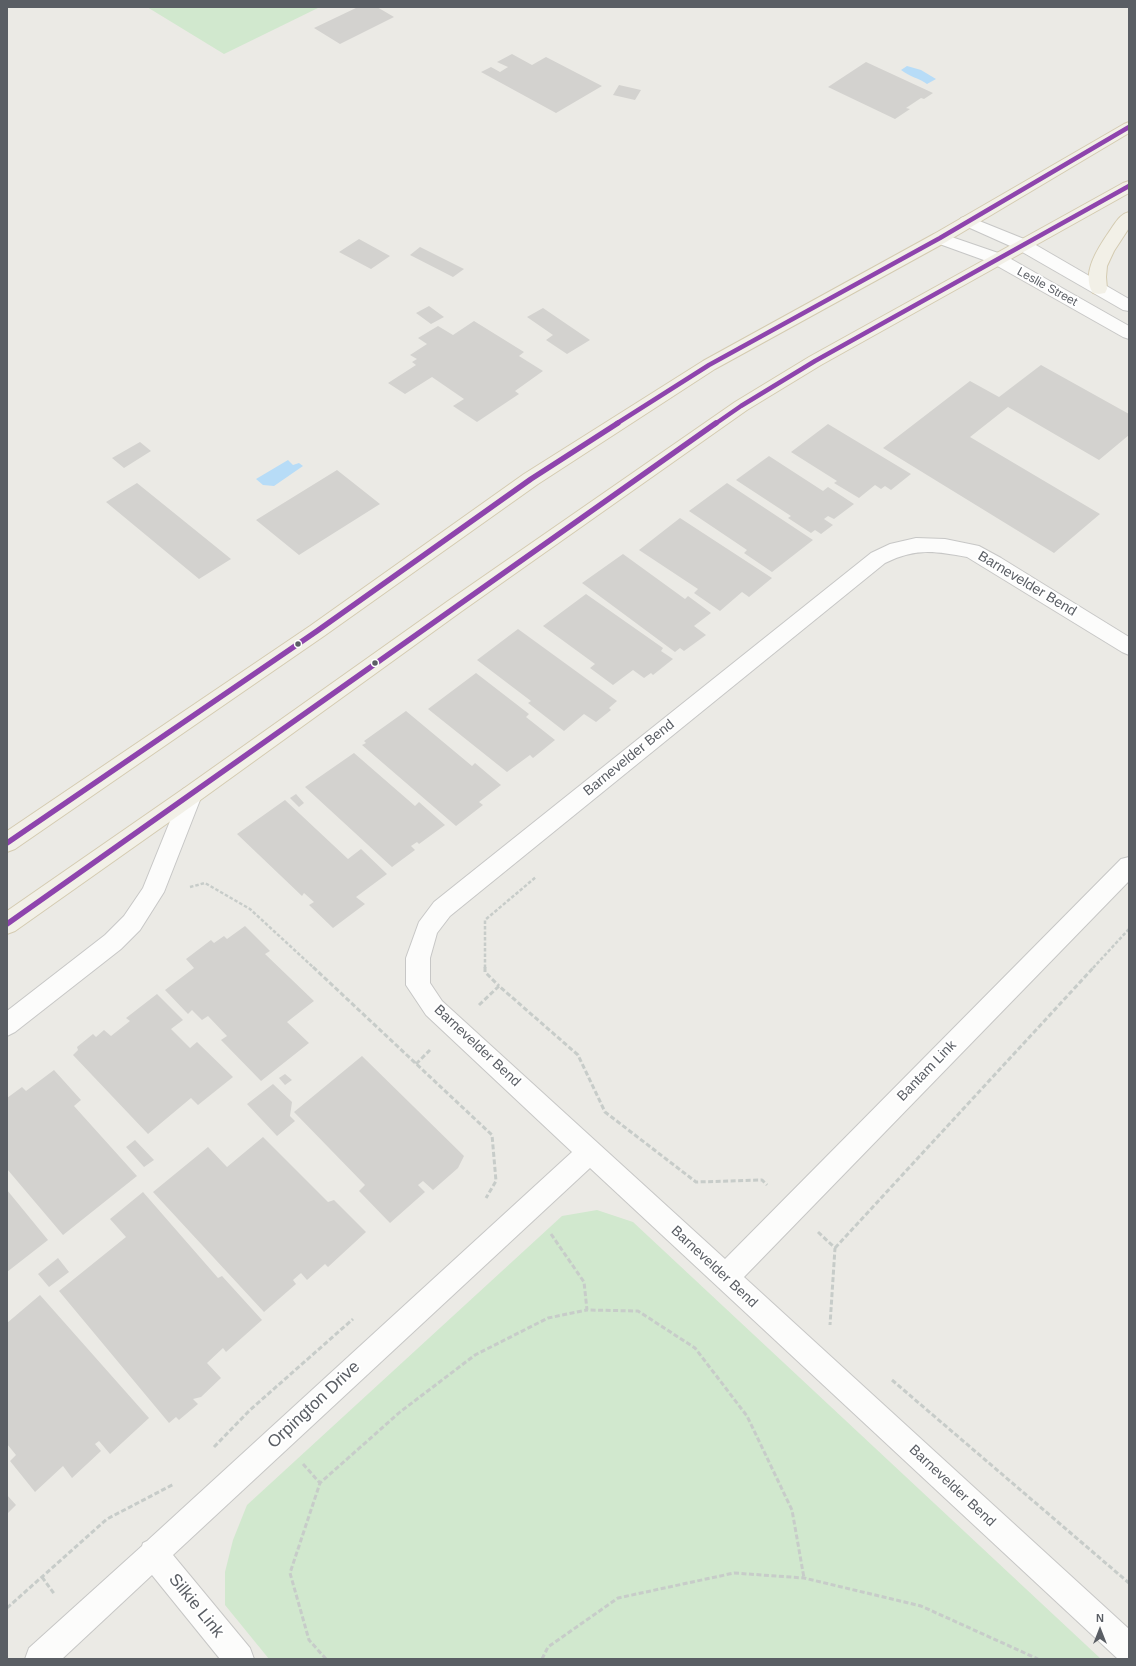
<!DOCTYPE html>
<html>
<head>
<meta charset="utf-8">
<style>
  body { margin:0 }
  #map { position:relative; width:1136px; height:1666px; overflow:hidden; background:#ebeae5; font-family:Helvetica,sans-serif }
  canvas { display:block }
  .frame { position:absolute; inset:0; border:8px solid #5a5e64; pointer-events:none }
  .north { position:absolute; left:1080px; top:1610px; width:40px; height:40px; -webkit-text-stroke:3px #fff; paint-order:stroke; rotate:0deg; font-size:11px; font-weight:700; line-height:16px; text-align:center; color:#5a5e64 }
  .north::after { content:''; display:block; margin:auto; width:14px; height:18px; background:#5a5e64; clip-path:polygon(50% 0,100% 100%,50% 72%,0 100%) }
</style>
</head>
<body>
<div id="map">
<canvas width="1136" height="1666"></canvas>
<div class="frame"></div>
<div class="north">N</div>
</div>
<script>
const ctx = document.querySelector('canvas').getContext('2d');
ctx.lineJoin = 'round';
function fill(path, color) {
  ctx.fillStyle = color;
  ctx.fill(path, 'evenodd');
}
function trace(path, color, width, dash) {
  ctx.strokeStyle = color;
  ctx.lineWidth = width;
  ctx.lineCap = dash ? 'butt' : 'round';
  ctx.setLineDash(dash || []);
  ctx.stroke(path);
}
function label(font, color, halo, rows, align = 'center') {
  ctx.font = font + ' Helvetica,sans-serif';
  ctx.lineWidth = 4;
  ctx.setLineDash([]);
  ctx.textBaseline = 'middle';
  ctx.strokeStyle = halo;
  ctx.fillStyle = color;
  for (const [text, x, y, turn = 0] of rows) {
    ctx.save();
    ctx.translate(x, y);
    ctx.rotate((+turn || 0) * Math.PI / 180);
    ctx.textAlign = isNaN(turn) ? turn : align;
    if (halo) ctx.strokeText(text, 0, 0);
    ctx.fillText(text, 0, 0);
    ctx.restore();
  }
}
const green = new Path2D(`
  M147 7H320L224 54Z
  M597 1210 633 1222 1101 1659H269L225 1605V1572L233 1540 247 1505 562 1216Z`);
const water = new Path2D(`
  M907 66 921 70 936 79 927 84C919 78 910 77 901 70Z
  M288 460 293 465 299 463 303 466 274 486 263 485 256 479Z`);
const building = new Path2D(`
  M358 7H377L394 17 340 44 314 28Z
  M512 54 532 65 546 57 602 86 556 113 481 72 491 67 500 72 508 67 497 62Z
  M866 62 933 93 924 99 921 98 906 108 910 109 895 119 828 87Z
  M619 85 641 90 635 100 613 95Z
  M359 239 390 256 371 269 339 252Z
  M420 247 464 269 453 277 410 255Z
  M429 306 444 317 431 324 416 313Z
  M543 308 590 340 567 354 546 340 553 335 527 317Z
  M474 321 524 352 519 356 543 371 515 391 519 394 477 422 453 406 464 399 432 377 405 394 388 383 416 365 412 362 417 359 410 355 427 344 418 338 438 326 453 335Z
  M1041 365 1129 414V435L1099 460 1008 407 970 437 1100 514 1054 553 883 448 970 381 999 397Z
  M828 424 911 474 891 490 885 486 881 489 875 485 859 498 834 483 837 481 791 452Z
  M140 442 151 451 124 468 112 458Z
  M769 456 823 491 828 487 854 504 834 519 828 516 824 519 833 525 821 534 815 530 811 533 788 518 791 516 736 480Z
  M337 470 380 504 299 555 256 520Z
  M137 483 231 559 199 579 106 502Z
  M727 483 813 540 772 572 744 553 747 550 689 511Z
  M680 518 772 578 749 597 742 592 720 611 694 593 698 589 639 550Z
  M623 554 685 599 688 596 711 613 694 626 706 635 684 651 680 648 675 652 582 583Z
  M586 594 663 648 661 651 673 659 653 675 651 673 644 678 633 670 613 685 590 668 595 664 543 626Z
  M518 629 617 701 609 708 611 710 596 722 584 714 564 731 528 703 531 701 477 660Z
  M476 673 529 714 526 717 555 740 533 758 530 755 507 772 428 709Z
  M406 711 472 766 475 763 501 785 479 802 483 805 456 826 362 745 366 743 364 741Z
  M354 753 415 806 419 802 445 825 419 844 417 842 411 846 415 850 392 867 305 787Z
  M296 794 304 803 299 807 290 798Z
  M285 800 348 859 361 849 387 874 356 897 365 904 333 928 309 905 314 902 304 893 302 896 237 834Z
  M245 926 270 951 265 954 314 1001 287 1022 309 1043 261 1081 221 1040 227 1036 208 1016 202 1020 192 1010 188 1014 165 990 194 968 186 959 211 940 214 943 224 936 227 939Z
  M157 994 183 1020 171 1029 190 1048 197 1042 233 1077 198 1105 191 1098 148 1134 73 1055 78 1050 77 1047 93 1034 96 1037 104 1030 111 1036 130 1021 126 1018Z
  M362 1056 464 1156 458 1168 433 1190 423 1181 418 1185 425 1192 390 1223 359 1191 365 1185 294 1112Z
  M54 1070 81 1100 74 1106 137 1176 63 1235 7 1169V1098L22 1087 26 1091Z
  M285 1074 292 1080 285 1085 279 1078Z
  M273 1084 292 1102 290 1116 295 1121 277 1136 247 1104Z
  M263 1137 328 1202 334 1200 366 1232 328 1267 325 1264 307 1280 301 1273 293 1280 296 1284 264 1312 153 1192 208 1147 227 1167Z
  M135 1140 154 1160 144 1167 126 1147Z
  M7 1190 48 1240 7 1272Z
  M143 1192 218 1278 222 1276 262 1320 226 1352 223 1348 207 1363 221 1378 201 1397 193 1399 198 1404 179 1420 176 1417 169 1423 59 1291 126 1237 110 1219Z
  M58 1258 69 1272 49 1287 38 1274Z
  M40 1295 149 1418 110 1454 99 1441 95 1444 101 1451 72 1478 63 1466 35 1492 10 1461 16 1455 7 1444V1323Z
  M7 1495 16 1505 7 1514Z`);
const pathFar1 = new Path2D(`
  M190 887 205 883 250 909 314 968
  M485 968V920L536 877
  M1093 968 1129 929`);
const path = new Path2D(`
  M313 967 492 1135 496 1181 486 1198
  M485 967V972L499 986
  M479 1005 499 986 578 1055 605 1112 696 1182 762 1180 767 1185
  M416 1064 430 1050
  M818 1232 835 1248 830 1325
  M551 1234 584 1282 587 1310 638 1311 695 1348 747 1416 792 1510 804 1578
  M835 1248 1094 967
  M892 1380 1129 1583
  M214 1447 250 1410 353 1319
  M303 1464 320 1483
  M42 1577 55 1595
  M7 1608 107 1519 174 1484
  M326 1659 309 1640 290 1573 320 1483 400 1412 475 1355 548 1318 587 1310
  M542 1659 548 1647 618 1598 734 1573 804 1578 921 1606 1038 1659`);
const minor = new Path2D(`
  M916 538 945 539 979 546 1001 558 1129 637V655L1122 652 967 557C934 551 916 548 885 563L450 916 437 933 430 958V983L442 1001 725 1259 1121 859 1129 857V881L744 1277 1129 1629V1659H1118L590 1168 173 1555 250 1648 254 1659H220L152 1575 62 1659H25L29 1648 142 1546 143 1543 147 1541 572 1152 426 1015 406 985V958L419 922 434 902 871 553 890 544Z
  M191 786 199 789 202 795 164 892 140 930 121 949 15 1032 7 1036V1011L105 935 124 916 143 888 183 789Z`);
const tertiary = new Path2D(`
  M967 216 1029 241 1129 299V311L1123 310 1017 249 961 224 959 221 961 218Z
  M940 233 1004 255 1129 326V339L1123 337 992 263 934 242 932 238 934 234Z`);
const primary = new Path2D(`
  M1129 122V133L946 242 715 369 538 484 324 636 15 849 7 852V831L310 626 524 474 703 361 934 234 1124 124Z
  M1129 181V193L821 365 747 410 462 611 199 801 15 931 7 934V911L183 789 448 601 735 402 809 357 1123 183Z
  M1129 212V228L1114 251 1107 266 1106 277 1107 289 1105 293 1099 294 1093 293C1080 273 1100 245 1111 229 1116 222 1120 214 1129 212Z`);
const bus1Far1 = new Path2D(`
  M616 424 709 365 940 238 1129 127
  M715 424 741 406 815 361 1129 186`);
const bus1 = new Path2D(`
  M7 843 317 631 531 479 618 423
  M7 924C244 758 479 589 716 423`);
const markers = [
  [298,644,3.5,"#5a5e64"],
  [375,663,3.5,"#5a5e64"]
];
const farStreetnames = [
  ["Leslie Street",1047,287,29]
];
const streetNames = [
  ["Barnevelder Bend",1027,584,31],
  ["Barnevelder Bend",629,758,-39],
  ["Barnevelder Bend",477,1046,43],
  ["Bantam Link",927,1071,-46],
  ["Barnevelder Bend",714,1267,43],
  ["Barnevelder Bend",952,1486,43]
];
const nearStreetnames = [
  ["Orpington Drive",314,1405,-43],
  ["Silkie Link",196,1606,51]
];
fill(green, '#d1e8ce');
fill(water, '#b7dcf7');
fill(building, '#d3d2cf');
trace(minor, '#c7c7c6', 2);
trace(tertiary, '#c7c7c6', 2);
trace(primary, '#d4cbb1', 2);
trace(pathFar1, '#c7ccc9', 2.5, [3.5, 2]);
trace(path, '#c7ccc9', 3, [5, 2.5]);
fill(minor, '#fcfcfb');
fill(tertiary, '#fcfcfb');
fill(primary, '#f2f0e7');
trace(bus1Far1, '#8e44ad', 4.5);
trace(bus1, '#8e44ad', 5.5);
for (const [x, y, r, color] of markers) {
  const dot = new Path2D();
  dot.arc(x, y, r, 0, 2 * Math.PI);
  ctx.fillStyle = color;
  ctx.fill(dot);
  trace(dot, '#fff', 1.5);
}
label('12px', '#5a5e64', '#fff', farStreetnames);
label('14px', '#5a5e64', '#fff', streetNames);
label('17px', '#5a5e64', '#fff', nearStreetnames);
</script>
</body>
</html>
